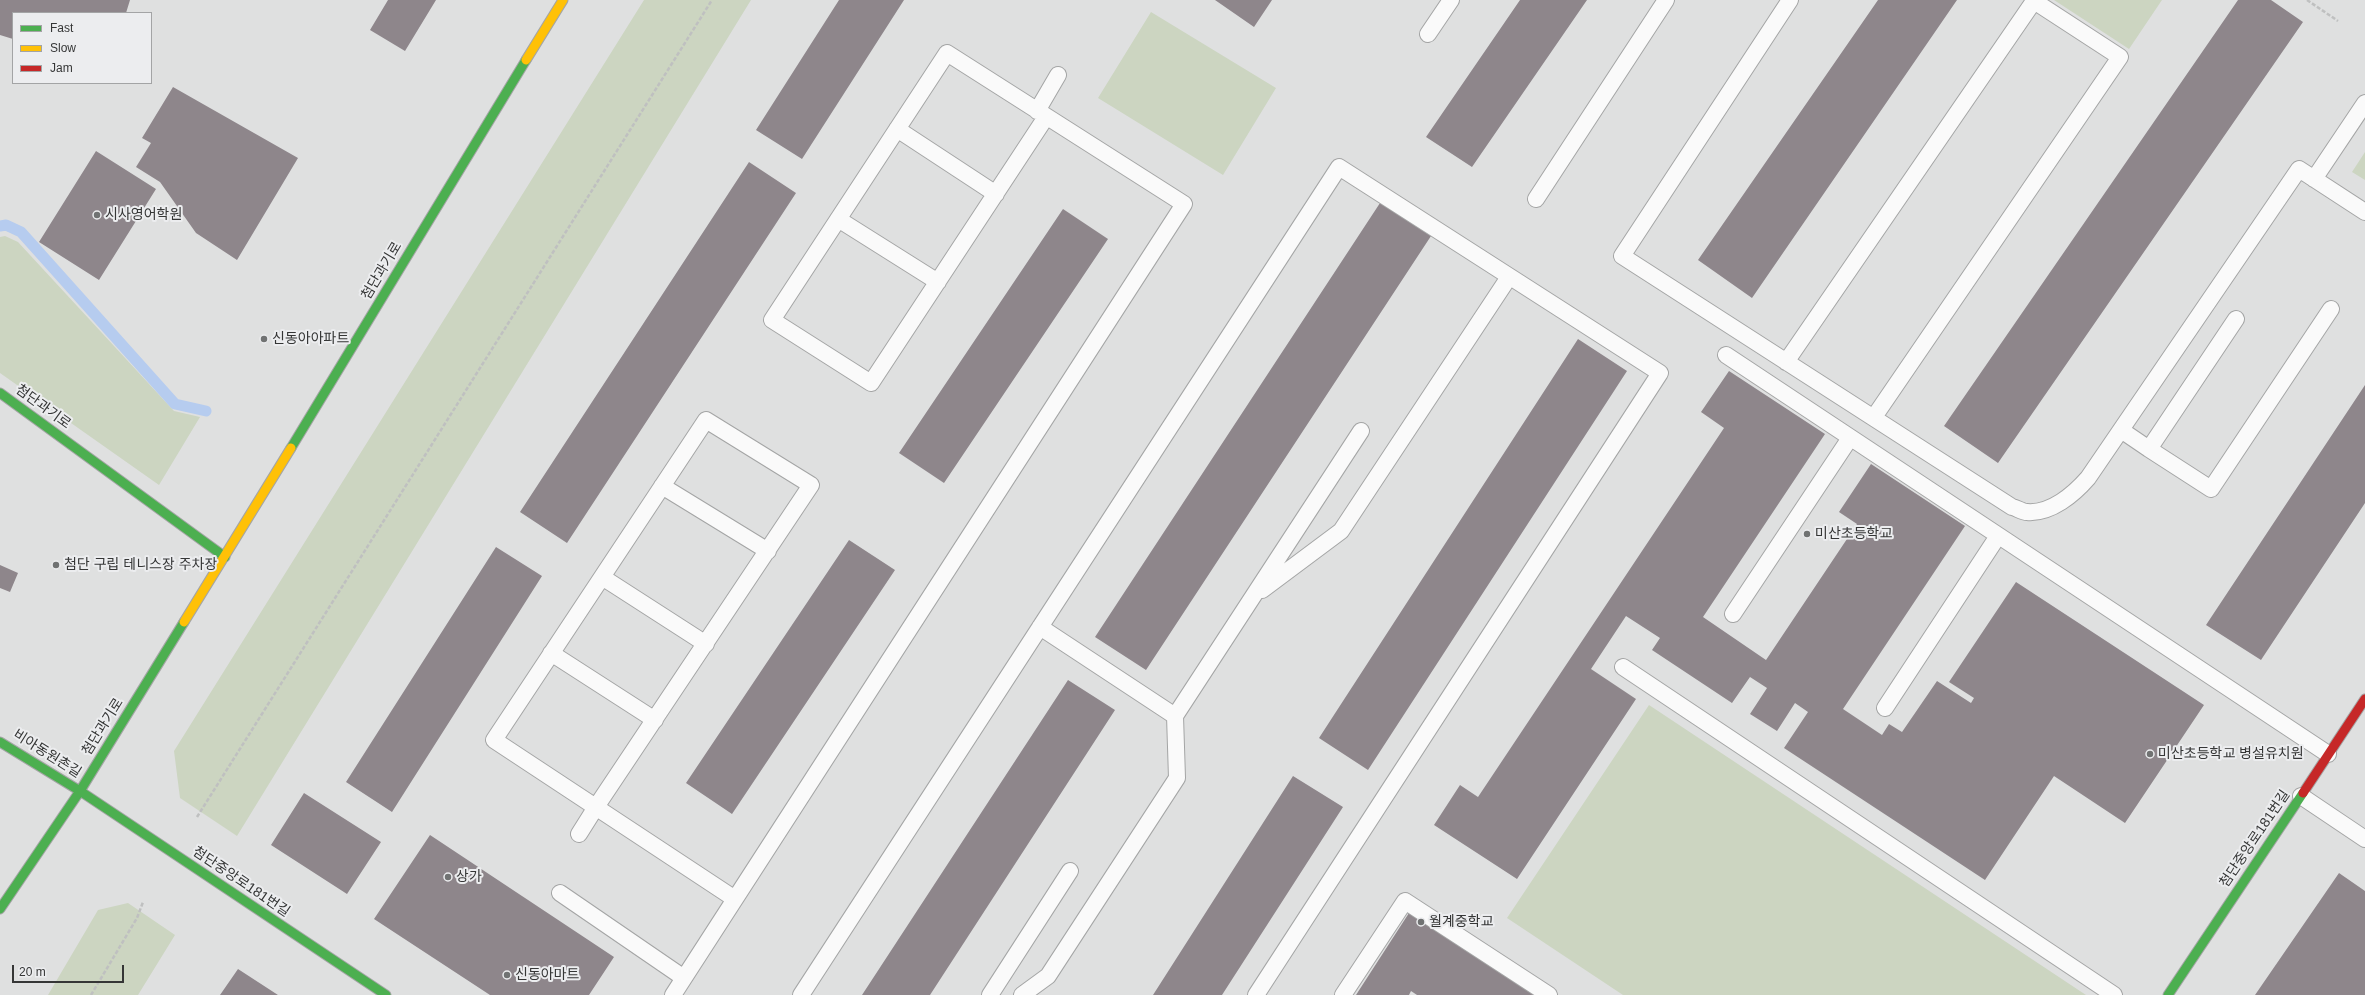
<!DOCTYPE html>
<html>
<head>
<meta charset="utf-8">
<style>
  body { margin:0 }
  #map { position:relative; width:2365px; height:995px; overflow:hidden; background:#dfe0e0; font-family:Helvetica,sans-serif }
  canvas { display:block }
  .legend { position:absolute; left:12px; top:12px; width:140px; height:72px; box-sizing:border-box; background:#ecedef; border:1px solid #a3a4a5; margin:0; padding:5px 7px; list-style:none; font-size:12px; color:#353636 }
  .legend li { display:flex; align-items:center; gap:8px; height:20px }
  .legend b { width:20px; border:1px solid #a3a4a5 }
  .scale { position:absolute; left:12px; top:965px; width:112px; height:18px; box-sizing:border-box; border:2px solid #353636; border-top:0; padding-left:5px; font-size:12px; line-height:14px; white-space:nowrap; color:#353636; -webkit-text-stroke:3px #ecedef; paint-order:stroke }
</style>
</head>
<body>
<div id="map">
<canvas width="2365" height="995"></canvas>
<ul class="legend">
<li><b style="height:5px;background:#4caf50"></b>Fast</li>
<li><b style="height:5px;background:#ffc107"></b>Slow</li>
<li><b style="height:5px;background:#c62828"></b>Jam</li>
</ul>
<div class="scale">20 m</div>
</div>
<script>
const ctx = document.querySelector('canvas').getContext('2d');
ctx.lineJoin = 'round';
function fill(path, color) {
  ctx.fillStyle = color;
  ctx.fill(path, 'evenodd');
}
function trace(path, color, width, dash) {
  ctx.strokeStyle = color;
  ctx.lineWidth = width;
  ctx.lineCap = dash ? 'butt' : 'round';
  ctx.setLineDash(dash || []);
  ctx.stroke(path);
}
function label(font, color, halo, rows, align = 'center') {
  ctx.font = font + ' Helvetica,"Noto Sans KR",sans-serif';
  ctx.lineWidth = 4;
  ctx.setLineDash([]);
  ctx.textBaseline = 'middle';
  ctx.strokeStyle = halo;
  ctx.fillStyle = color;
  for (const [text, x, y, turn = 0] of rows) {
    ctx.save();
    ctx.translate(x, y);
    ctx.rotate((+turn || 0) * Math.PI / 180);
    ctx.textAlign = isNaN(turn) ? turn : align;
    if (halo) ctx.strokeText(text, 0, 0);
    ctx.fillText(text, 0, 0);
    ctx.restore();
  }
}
const green = new Path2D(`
  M644 0H751L237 836 180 798 174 751Z
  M2054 0H2162L2129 49Z
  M1151 12 1276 88 1223 175 1098 98Z
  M2365 152V180L2352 172Z
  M5 236 18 242 174 411 200 417 159 485 0 373V237Z
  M1649 705 2086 995H1623L1507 918Z
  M128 903 175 935 138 995H48L98 910Z`);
const stream = new Path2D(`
  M0 226 6 225 21 232 175 404 206 411`);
const building = new Path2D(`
  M0 0H130L126 13H13V39L0 35Z
  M388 0H436L405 51 370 30Z
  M839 0H904L802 159 756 130Z
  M1215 0H1272L1254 27Z
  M1520 0H1587L1472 167 1426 137Z
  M1878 0H1957L1752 298 1698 260Z
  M2238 0H2271L2303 22 1998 463 1944 426Z
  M173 87 298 158 237 260 196 233 160 182 136 167 151 143 142 138Z
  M96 151 156 189 99 280 39 242Z
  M749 162 796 193 567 543 520 512Z
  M1380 203 1431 236 1146 670 1095 637Z
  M1063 209 1108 239 944 483 899 453Z
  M1578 339 1627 371 1368 770 1319 738Z
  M1729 371 1825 434 1703 617 1766 660 1857 524 1839 512 1871 464 1965 526 1843 709 1882 735 1889 724 1902 732 1937 681 1971 703 1974 698 1949 682 2016 582 2204 705 2125 823 2054 776 1985 880 1784 748 1808 712 1795 703 1777 731 1750 714 1767 688 1750 677 1732 703 1652 650 1660 638 1626 616 1591 669 1636 699 1517 879 1434 825 1460 785 1478 797 1724 428 1701 412Z
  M2365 385V503L2261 660 2206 625Z
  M849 540 895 570 732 814 686 783Z
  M496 547 542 576 392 812 346 782Z
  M0 565 18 573 10 592 0 588Z
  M1068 680 1115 710 930 995H862Z
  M1293 776 1343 807 1222 995H1153Z
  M304 793 381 842 347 894 271 845Z
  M430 835 614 957 589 995H490L374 919Z
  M2339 873 2365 891V995H2255Z
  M1409 913 1536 995H1417L1411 991 1409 995H1356Z
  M238 969 278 995H220Z`);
const path = new Path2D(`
  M2307 0 2338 21
  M197 817 712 0
  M91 995 137 918 143 902`);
const lane = new Path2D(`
  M1790 0 1622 256 2012 507C2017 508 2022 512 2027 512 2051 514 2074 494 2088 478L2299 169 2365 212
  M1428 34 1451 0
  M1037 111 1058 75
  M897 129 996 194
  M2314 179 2365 103
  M1536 199 1666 0
  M838 219 938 282
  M1726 355 2328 754
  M1786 362 2034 1 2120 57 1874 417
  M2121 430 2149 449 2236 319
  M2149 449 2211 489 2331 309
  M662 486 768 551
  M602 577 706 644
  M1262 590 1341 531 1509 277
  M1733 614 1850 438
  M1040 627 1175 716
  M551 653 655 720
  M1623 667 2114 995
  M1885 708 1998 536
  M2301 796 2365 839
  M579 834 596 807 811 485 706 420 494 740 735 899
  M560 893 684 978
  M673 995 1184 204 947 53 772 320 871 383 1046 117
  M801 995 1339 167 1660 373 1256 995
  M990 995 1070 871
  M1022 995 1048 976 1177 778 1175 716 1361 431
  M1343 995 1405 901 1549 995`);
const fast = new Path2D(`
  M0 393 225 557
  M291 448 526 60
  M0 742 80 791 386 995
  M0 909 80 791 184 622
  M2168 995 2303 793`);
const slow = new Path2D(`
  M526 60 563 0
  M184 622 291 448`);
const jam = new Path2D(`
  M2303 793 2365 699`);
const markers = [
  [97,215,4,"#707272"],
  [264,339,4,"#707272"],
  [1807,534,4,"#707272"],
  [56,565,4,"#707272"],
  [2150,754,4,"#707272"],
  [448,877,4,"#707272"],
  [1421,922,4,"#707272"],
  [507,975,4,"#707272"]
];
const poiNames = [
  ["시사영어학원",105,215],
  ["신동아아파트",272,339],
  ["미산초등학교",1815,534],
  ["첨단 구립 테니스장 주차장",64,565],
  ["미산초등학교 병설유치원",2158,754],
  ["상가",456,877],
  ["월계중학교",1429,922],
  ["신동아마트",515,975]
];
const streetNames = [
  ["첨단과기로",382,271,-59],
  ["첨단과기로",43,407,36],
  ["첨단과기로",103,727,-58],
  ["비아동원촌길",47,754,32],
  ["첨단중앙로181번길",2255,839,-56],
  ["첨단중앙로181번길",241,882,34]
];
fill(green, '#ccd5c1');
trace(stream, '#b6ccef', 11);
fill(building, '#8e868b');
trace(lane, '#a4a5a5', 18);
trace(fast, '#a4a5a5', 11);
trace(slow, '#a4a5a5', 11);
trace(jam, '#a4a5a5', 11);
trace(path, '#bfc0c0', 2.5, [4, 2]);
trace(lane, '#fafafa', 16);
trace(fast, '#4caf50', 9);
trace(slow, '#ffc107', 9);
trace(jam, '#c62828', 9);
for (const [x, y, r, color] of markers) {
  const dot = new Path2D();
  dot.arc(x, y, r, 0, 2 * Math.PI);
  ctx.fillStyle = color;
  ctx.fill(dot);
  trace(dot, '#ecedef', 1.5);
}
label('14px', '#353636', '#ecedef', poiNames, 'left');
label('14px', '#353636', '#ecedef', streetNames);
</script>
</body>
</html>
